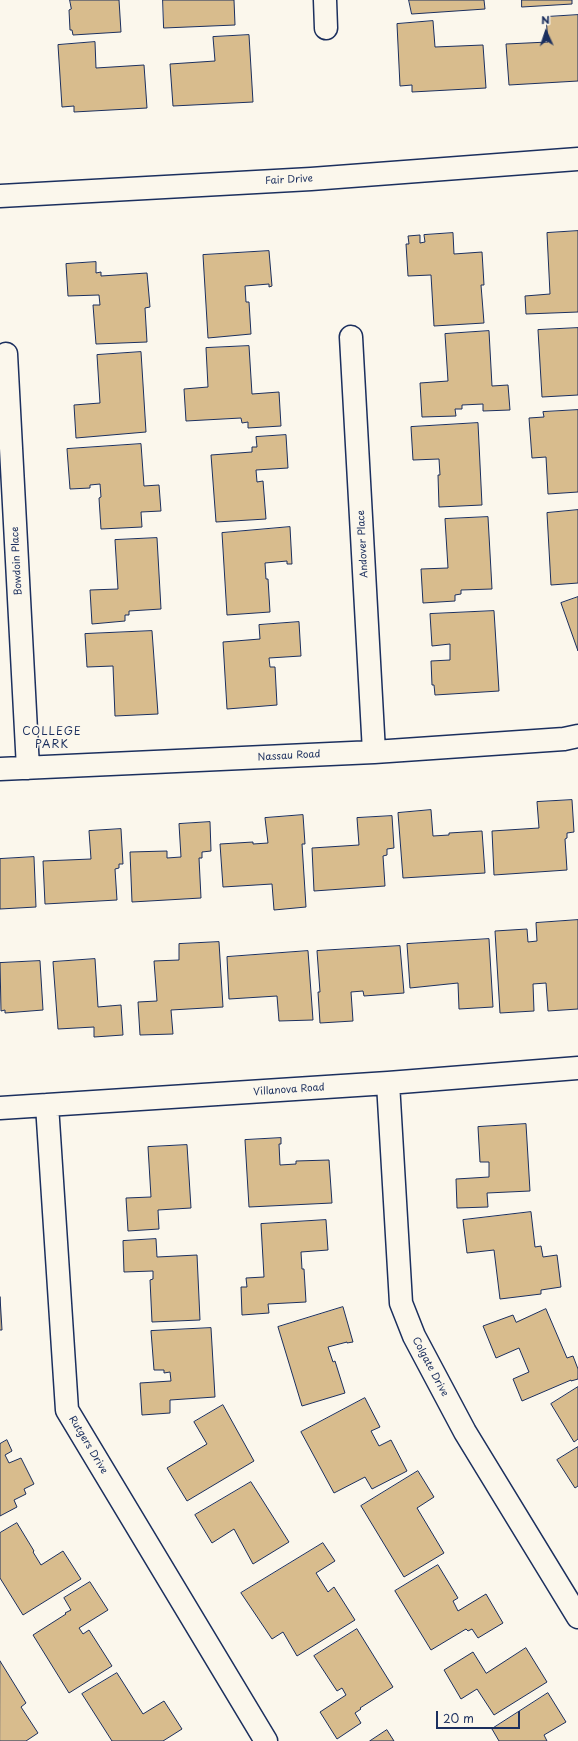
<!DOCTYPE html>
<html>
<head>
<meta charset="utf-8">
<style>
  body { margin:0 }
  #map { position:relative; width:578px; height:1741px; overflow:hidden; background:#fbf7ec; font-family:"Playpen Sans",sans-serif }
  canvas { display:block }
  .north { position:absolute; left:526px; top:12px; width:40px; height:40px; -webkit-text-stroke:3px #fbf7ec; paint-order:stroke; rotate:357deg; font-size:11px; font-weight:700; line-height:16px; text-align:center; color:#1b2f5e }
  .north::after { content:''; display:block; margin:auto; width:14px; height:18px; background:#1b2f5e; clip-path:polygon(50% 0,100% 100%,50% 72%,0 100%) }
  .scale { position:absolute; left:436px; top:1711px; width:84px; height:18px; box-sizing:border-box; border:2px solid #1b2f5e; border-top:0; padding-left:5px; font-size:12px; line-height:14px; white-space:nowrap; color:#1b2f5e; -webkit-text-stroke:3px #fbf7ec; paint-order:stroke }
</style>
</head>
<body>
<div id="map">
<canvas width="578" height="1741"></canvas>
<div class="north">N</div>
<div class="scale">20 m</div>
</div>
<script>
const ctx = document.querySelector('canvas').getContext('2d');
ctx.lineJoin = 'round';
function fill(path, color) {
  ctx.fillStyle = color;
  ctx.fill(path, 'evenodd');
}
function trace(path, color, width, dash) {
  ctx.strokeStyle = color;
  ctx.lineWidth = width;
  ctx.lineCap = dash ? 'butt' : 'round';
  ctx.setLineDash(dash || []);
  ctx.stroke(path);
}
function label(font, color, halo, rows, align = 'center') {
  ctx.font = font + ' "Playpen Sans",sans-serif';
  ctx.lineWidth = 3;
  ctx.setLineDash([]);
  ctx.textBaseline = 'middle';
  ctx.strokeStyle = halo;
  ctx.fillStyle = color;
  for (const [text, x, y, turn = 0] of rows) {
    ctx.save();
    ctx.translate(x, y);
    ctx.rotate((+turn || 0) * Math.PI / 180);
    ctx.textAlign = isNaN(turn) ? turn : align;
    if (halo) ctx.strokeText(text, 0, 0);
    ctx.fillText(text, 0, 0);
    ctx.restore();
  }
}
const building = new Path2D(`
  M70 0H119L121 32 73 35 72 30H70L69 10 71 9Z
  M163 0H234L235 25 164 28Z
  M409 0H484L485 9 412 14Z
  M522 0H572V4L522 7Z
  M578 15V81L509 85 506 44 548 42 546 17Z
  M433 21 435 47 483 45 486 88 412 92V85L400 86 397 24Z
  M249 35 253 102 173 106 170 64 215 61 213 37Z
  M95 42 96 68 144 65 147 108 74 112V106L62 107 58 45Z
  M578 231V312L526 314 525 296 550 294 547 233Z
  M453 233 454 254 482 252 484 285H481L484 323 434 326 431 275 408 276 406 244H409L408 236 420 235V243L425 242 424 235Z
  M269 251 272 286 269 287V284L245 286 246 302H249L251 334 208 338 203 255Z
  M96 262V273L101 272V276L147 273 150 307 145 308 147 342 96 344 93 305H100L99 295 68 296 66 264Z
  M578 328V395L542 397 538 330Z
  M489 331 492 386 508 385 510 410 483 411V404L462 405V409H455L456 416 422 417 420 383 448 381 445 334Z
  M249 346 252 394 279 392 281 426 248 428V422L242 423 241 418 186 421 184 389 208 387 206 348Z
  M141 352 146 432 76 438 74 405 100 403 97 355Z
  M578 410V492L548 494 546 457 532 458 529 418 544 417 543 412Z
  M478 423 482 505 439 507 438 475H440L439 459 413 460 411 427Z
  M286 435 288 468 256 470 257 482 263 481 266 519 216 522 211 455 252 452V447H257L256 437Z
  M141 444 144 486 159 485 161 511 141 512 142 527 101 529 99 498 101 497 100 484 90 485V488L70 489 67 449Z
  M578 510V583L551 585 547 513Z
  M488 517 492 589 461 590V594L455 595V601L423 603 421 569 448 568 445 519Z
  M290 527 292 564H287V561L265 563 266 579H268L270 612 227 615 222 533Z
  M157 538 161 609 129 611V615H125V621L92 624 90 590 118 589 115 540Z
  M578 597V651L561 603Z
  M494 611 499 691 435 695 434 685H432L431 661 450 660V644L432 646 430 614Z
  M299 622 301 656 269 658 270 667H275L277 705 227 709 223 642 260 639 259 625Z
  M152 631 158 714 115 716 113 666 87 667 85 634Z
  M572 800 574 832 567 833V838L565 839 567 870 494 875 492 831 539 828 537 802Z
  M431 810 433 836 449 835V833L482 831 485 873 403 878 398 813Z
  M303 815 305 844H302L306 907 274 910 272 884 223 887 220 844 253 842V844L268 843 265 818Z
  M392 816 394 848 387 849V855L383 856 385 886 314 891 312 848 359 845 357 818Z
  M210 822 211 851 202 852V858H199L201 898 132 902 130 852 167 851V858L181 857 179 824Z
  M121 829 123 864H119V868L115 869 117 900 45 904 43 861 91 859 89 831Z
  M34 857 36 907 0 909V859Z
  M578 920V1009L548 1011 546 983 533 984 534 1011 500 1013 495 931 527 929 528 942 537 941 536 923Z
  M489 939 493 1007 459 1009 458 983 410 988 407 944Z
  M219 942 223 1007 171 1010 173 1034 140 1035 138 1002 157 1001 154 961 179 960V944Z
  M400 946 404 993 364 996 363 991 351 992 353 1021 320 1023 318 992H320L317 951Z
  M308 951 313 1020 279 1021 277 996 229 999 227 957Z
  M95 959 98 1007 121 1005 123 1035 94 1037V1027L58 1029 53 962Z
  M40 961 43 1010 5 1013V1010L1 1011 0 963Z
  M526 1124 530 1191 487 1193 488 1207 457 1208 456 1179 489 1177V1162H480L478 1127Z
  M281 1138V1144H279L280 1165 296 1164V1161L329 1160 332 1203 249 1207 245 1140Z
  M187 1145 191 1208 158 1210 159 1229 128 1231 126 1198 151 1197 148 1147Z
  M531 1212 535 1247 541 1246 543 1257 557 1255 561 1287 541 1290V1294L500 1299 494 1250 467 1253 463 1220Z
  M326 1220 328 1250 301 1252 302 1269H304L306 1302 268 1304 269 1313 242 1315 241 1287H247L246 1278 264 1277 261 1224Z
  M156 1239 157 1257 197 1255 200 1320 152 1322 150 1280 153 1279V1271L124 1272 123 1241Z
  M0 1297 2 1330H0Z
  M343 1307 353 1342 347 1343V1342L328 1347 333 1362 335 1361 345 1393 302 1406 278 1327Z
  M546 1309 567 1358 573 1356 578 1369V1379L571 1381V1380L522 1401 513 1379 529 1372 519 1348 496 1358 483 1326 513 1315 516 1322Z
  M211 1328 215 1397 170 1400V1413L142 1415 140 1383 171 1381 170 1372 164 1373V1370H154L151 1331Z
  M578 1387V1439L574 1442 551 1404Z
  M365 1398 380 1427 371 1431 379 1446 391 1440 407 1471 372 1489 365 1477 334 1493 301 1432Z
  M223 1405 254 1461 187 1501 167 1468 207 1444 194 1422Z
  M7 1440 12 1451 5 1455 9 1463 21 1458 34 1484 24 1489 26 1494 14 1500 17 1507 0 1516V1444Z
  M578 1447V1486L575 1488 557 1460Z
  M418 1471 434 1497 417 1508 444 1553 404 1577 361 1506Z
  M251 1482 289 1542 253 1564 234 1529 212 1543 195 1515Z
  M17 1523 34 1551 33 1552 41 1565 63 1551 81 1579 23 1615 0 1578V1533Z
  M323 1543 335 1561 316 1573 328 1592 334 1587 355 1620 297 1656 283 1632 272 1639 241 1593Z
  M438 1565 458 1598 453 1601 458 1611 486 1594 503 1623 478 1638 472 1629 468 1631 466 1629 431 1650 395 1591Z
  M90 1582 108 1610 79 1628 83 1634 89 1630 112 1666 69 1693 33 1635 66 1614 65 1613 71 1610 64 1598Z
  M357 1629 393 1687 360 1708 361 1709 355 1713 361 1723 337 1739 320 1712 346 1695 342 1688 337 1691 314 1656Z
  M526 1648 547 1682 494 1715 477 1689 461 1699 444 1670 473 1652 486 1673Z
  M0 1661 26 1703 21 1707 38 1733 26 1741H0Z
  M117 1673 143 1714 164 1701 182 1729 163 1741H112L82 1694Z
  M548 1693 566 1722 544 1735 547 1741H499L492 1729Z
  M387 1730 394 1741H370Z`);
const street = new Path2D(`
  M325 0 326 28
  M351 337 374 752
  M6 354 28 768
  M0 769 374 752 564 739 578 736
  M388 1083 401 1303 414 1336 465 1432 578 1617
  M47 1105 67 1410 266 1741
  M0 1108 388 1083 578 1068`);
const secondary = new Path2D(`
  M0 196 311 179 578 159`);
const streetNames = [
  ["Fair Drive",289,180,-3],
  ["Andover Place",363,544,-93],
  ["Bowdoin Place",17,561,-93],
  ["Nassau Road",289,756,-3],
  ["Villanova Road",289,1090,-4],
  ["Colgate Drive",430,1367,62],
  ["Rutgers Drive",88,1445,59]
];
const neighbourhoodNames = [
  ["COLLEGE",52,732],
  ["PARK",52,745]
];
fill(building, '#d8bc8d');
trace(building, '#1b2f5e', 1);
trace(street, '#1b2f5e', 25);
trace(secondary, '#1b2f5e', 25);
trace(street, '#fbf7ec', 22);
trace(secondary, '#fbf7ec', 22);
label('10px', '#1b2f5e', '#fbf7ec', streetNames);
ctx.letterSpacing = '1px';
label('11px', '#1b2f5e', '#fbf7ec', neighbourhoodNames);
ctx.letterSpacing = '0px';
</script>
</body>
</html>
